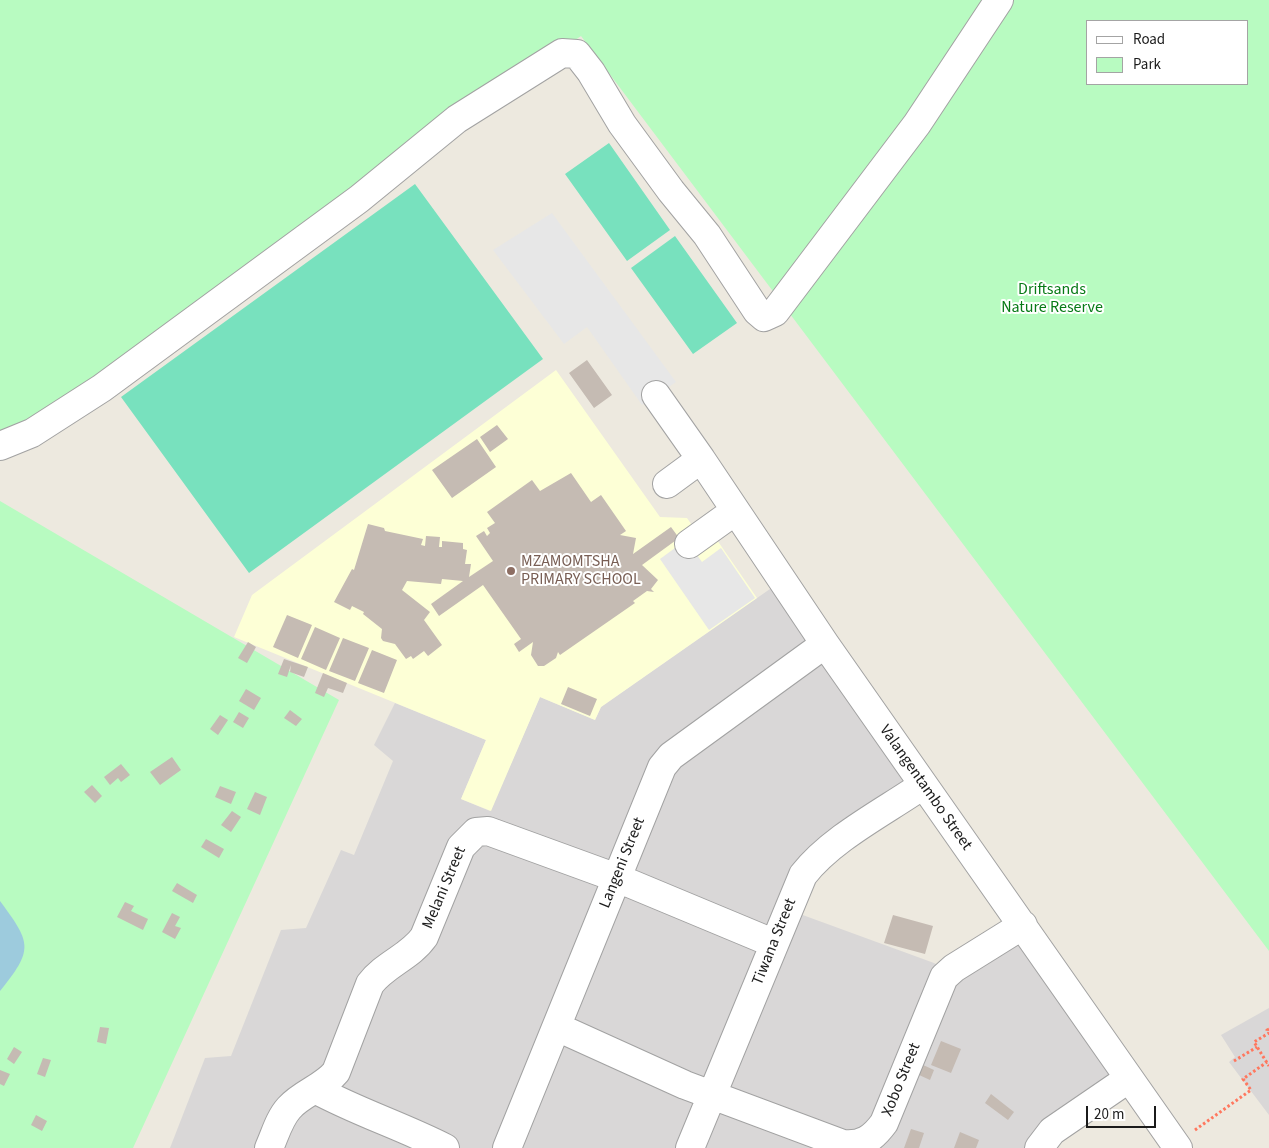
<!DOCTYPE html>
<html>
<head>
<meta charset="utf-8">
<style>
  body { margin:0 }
  #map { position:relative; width:1269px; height:1148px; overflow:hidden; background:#ede9df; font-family:"Source Sans 3",sans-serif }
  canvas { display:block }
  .legend { position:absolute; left:1086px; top:20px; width:162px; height:65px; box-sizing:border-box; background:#fff; border:1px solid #a4a4a4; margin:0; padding:6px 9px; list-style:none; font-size:15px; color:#1b1b1b }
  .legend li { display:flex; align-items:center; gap:10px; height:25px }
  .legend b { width:25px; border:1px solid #a4a4a4 }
  .scale { position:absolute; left:1086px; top:1106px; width:70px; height:22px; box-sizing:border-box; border:2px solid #1b1b1b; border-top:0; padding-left:6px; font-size:15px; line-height:18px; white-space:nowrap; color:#1b1b1b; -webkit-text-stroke:4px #fff; paint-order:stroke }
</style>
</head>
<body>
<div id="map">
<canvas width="1269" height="1148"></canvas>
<ul class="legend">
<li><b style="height:6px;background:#fff"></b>Road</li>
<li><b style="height:14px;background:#b8fbc1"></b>Park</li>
</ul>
<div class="scale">20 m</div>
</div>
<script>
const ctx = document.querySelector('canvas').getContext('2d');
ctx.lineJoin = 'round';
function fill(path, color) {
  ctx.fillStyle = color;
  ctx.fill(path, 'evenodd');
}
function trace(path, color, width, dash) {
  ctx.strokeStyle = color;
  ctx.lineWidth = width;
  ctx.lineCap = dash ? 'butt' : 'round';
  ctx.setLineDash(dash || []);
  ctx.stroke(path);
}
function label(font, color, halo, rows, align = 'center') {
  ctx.font = font + ' "Source Sans 3",sans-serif';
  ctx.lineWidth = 4;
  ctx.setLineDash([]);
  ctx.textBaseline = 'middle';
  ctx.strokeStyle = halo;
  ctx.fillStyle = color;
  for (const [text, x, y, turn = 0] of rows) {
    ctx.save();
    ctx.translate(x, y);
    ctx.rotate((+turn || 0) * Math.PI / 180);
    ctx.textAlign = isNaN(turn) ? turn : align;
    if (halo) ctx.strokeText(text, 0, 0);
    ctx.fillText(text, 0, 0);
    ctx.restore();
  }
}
const residential = new Path2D(`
  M780 582 923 789 836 847 789 910 934 963 951 972 1023 927 1127 1078 1037 1148H170L205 1058 231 1056 281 930 306 928 341 850 354 855 393 761 374 745 395 703 486 740 461 799 490 811 540 697 595 720 601 707Z
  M1269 1008V1115L1229 1062 1235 1057 1221 1035Z`);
const education = new Path2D(`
  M556 370 660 517 687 518 707 547 717 540 757 598 601 707 595 720 540 697 491 811 461 799 486 740 234 637 252 595Z`);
const park = new Path2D(`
  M0 0H1269V951L581 36 0 444ZM1088 21H1248V84H1088Z
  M0 501 339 700 133 1148H0Z`);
const pitch = new Path2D(`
  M609 143 670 230 627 261 565 174Z
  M415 184 543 359 249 573 121 397Z
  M675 236 737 323 693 354 631 268Z`);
const parking = new Path2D(`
  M552 213 676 382 642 405 587 327 564 344 493 250Z
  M686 540 702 562 721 548 755 598 709 630 660 559Z`);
const water = new Path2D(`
  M0 901C31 943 34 949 0 991Z`);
const building = new Path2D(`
  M587 360 612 395 594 408 569 373Z
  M497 425 508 439 490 452 480 437Z
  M477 439 496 467 452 498 432 470Z
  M571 473 591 502 601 495 626 531 620 535 636 538 633 554 671 527 679 538 642 565 658 580 651 589 654 592 647 591 633 601 635 603 560 655 558 652 556 658 544 666H538L531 655 533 642 519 652 514 644 521 639 483 585 439 616 431 604 463 581 442 579 441 584 407 581 402 590 430 612 424 620 442 645 428 656 424 651 413 659 411 656 406 659 395 644 383 641 381 638 382 629 363 614 364 612 352 606 350 610 334 602 352 569 354 570 368 524 384 528 385 531 423 539 421 545 425 546 426 536 440 537 439 547H442V541L463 543V549L467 550 465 564H471L469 577 493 561 476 536 484 531 487 536 490 533 487 528 495 523 487 512 532 480 540 491Z
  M287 615 312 625 298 658 273 647Z
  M315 627 340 638 326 670 301 659Z
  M343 638 369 648 355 681 329 671Z
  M248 642 256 647 247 663 238 658Z
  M372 650 397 660 384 693 358 683Z
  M284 659 308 667 304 677 290 672 291 665 287 677 278 674Z
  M323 673 347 683 343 693 328 688 324 697 315 693Z
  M568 687 597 699 590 716 561 704Z
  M246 689 261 698 254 710 239 701Z
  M290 710 302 719 296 726 284 718Z
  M239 712 249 718 243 728 233 722Z
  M220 715 228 720 218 735 210 729Z
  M172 757 181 770 160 785 150 772Z
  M121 764 130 775 121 782 118 778 110 785 104 777Z
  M92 785 102 796 95 803 84 792Z
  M220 786 236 792 231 804 215 797Z
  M255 792 267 797 260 815 247 809Z
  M232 811 241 817 231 832 221 825Z
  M206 839 224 849 219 858 201 847Z
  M177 883 197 895 193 903 172 891Z
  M125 902 134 906 131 911 148 919 143 930 117 917Z
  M172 913 180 917 175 926 181 928 175 939 162 932Z
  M893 915 933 926 925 954 884 943Z
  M100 1027 109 1028 106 1044 97 1042Z
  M941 1041 961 1049 951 1073 931 1065Z
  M14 1047 22 1052 14 1064 7 1059Z
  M43 1058 51 1060 45 1077 37 1074Z
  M921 1064 934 1070 930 1080 917 1074Z
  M0 1070 10 1074 4 1086 0 1084Z
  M991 1094 1014 1112 1008 1120 985 1103Z
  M36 1115 47 1121 42 1131 31 1125Z
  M911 1129 924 1133 919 1148H904Z
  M960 1132 979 1140 976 1148H954Z`);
const path = new Path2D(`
  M1269 1029 1267 1030 1269 1033 1254 1042 1269 1066
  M1234 1061 1257 1047
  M1195 1130 1251 1090 1243 1079 1267 1062`);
const minor = new Path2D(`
  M656 395 701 459
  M0 446 32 433 102 388 359 199 457 119 562 53 577 54 591 72 622 124 671 191 707 235 757 311 764 317 775 312 917 124 999 0
  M667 484 701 459 825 644 1178 1148
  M689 544 735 511
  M557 1027 685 1085 843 1144C862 1146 873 1138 884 1123L944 977 954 968 1023 925
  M315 1089C357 1112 402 1126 445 1148
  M269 1148C275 1135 279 1119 289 1108 302 1093 323 1088 336 1072L370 984C385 964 410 957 424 937L461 847 476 832 488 831 617 878 773 943
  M507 1148 662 767 671 756 825 644
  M690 1148 803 875C832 838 884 812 923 785
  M1039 1148 1052 1131 1128 1079`);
const markers = [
  [511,571,5,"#8d6e63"]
];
const parkNames = [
  ["Driftsands",1052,290],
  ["Nature Reserve",1052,308]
];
const educationNames = [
  ["MZAMOMTSHA",521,562],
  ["PRIMARY SCHOOL",521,580]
];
const streetNames = [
  ["Valangentambo Street",925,788,55],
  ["Langeni Street",623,863,-68],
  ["Melani Street",445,888,-67],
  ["Tiwana Street",775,942,-68],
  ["Xobo Street",902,1080,-68]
];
fill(residential, '#d9d7d7');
fill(education, '#fdffd6');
fill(park, '#b8fbc1');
fill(pitch, '#78e1be');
fill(parking, '#e7e7e7');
fill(water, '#9dcbdd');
fill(building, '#c5bbb3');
trace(minor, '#a2a2a2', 30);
trace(path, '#ff775e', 3, [2.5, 2.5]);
trace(minor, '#fff', 28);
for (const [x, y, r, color] of markers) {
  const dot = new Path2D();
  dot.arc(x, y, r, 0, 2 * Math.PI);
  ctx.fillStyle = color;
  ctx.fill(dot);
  trace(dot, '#fff', 2);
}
label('16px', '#077a16', '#fff', parkNames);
label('16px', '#785e54', '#fff', educationNames, 'left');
label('16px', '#1b1b1b', '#fff', streetNames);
</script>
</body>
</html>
